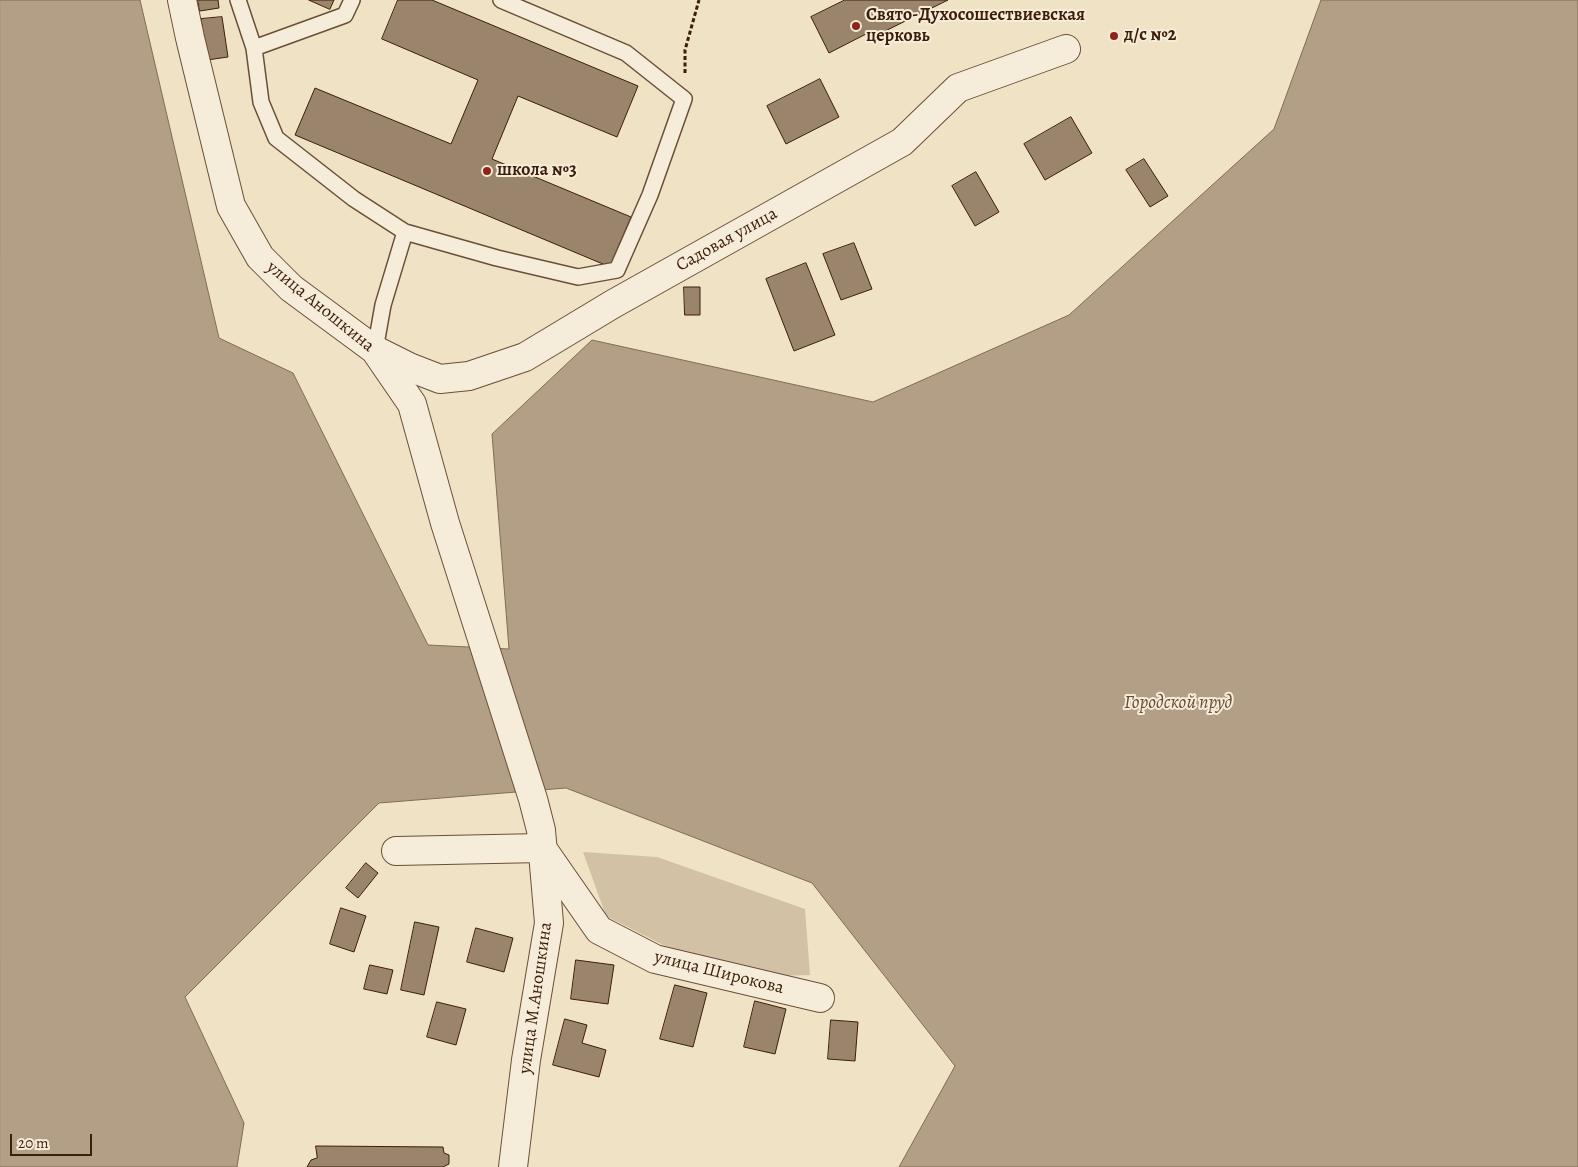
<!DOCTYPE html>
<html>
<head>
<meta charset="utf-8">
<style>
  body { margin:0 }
  #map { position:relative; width:1578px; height:1167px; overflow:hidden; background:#f0e2c5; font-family:Alegreya,serif }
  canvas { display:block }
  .scale { position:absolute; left:10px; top:1134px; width:82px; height:22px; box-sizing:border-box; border:2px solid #3d1e09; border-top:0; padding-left:6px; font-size:15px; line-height:18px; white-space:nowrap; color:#3d1e09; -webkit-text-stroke:4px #f5ecd9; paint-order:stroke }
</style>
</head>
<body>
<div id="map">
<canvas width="1578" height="1167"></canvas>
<div class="scale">20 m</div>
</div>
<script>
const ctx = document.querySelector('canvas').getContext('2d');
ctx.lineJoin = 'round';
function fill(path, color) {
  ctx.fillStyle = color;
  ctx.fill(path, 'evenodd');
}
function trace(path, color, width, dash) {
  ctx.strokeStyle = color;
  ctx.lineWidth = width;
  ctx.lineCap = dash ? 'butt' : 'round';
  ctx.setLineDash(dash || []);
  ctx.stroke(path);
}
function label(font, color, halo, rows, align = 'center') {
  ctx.font = font + ' Alegreya,serif';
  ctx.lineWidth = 4;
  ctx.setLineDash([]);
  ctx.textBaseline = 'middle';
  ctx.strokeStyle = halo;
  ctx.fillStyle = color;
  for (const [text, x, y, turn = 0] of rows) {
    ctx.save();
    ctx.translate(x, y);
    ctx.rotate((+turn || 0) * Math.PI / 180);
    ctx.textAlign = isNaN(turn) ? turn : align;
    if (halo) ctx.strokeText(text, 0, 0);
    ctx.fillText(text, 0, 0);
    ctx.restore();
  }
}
const green = new Path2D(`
  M583 852 657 857 805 909 810 975 775 976 673 950 606 916Z`);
const water = new Path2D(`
  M0 0H140L219 338 293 373 428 645 509 649 492 434 592 340 873 402 1069 315 1274 129 1321 0H1578V1167H899L955 1066 812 883 566 788 379 803 185 997 244 1123 237 1167H0Z`);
const building = new Path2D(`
  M198 0H218L219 8 200 11Z
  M309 0H334L330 9Z
  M398 0H432L638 86 617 137 518 96 492 159 631 217 610 267 295 135 315 88 451 144 478 80 382 39Z
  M845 0H948L869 39 866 34 829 53 811 17Z
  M222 17 228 57 207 60 201 19Z
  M820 79 839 117 786 144 767 106Z
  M1071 117 1092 153 1045 180 1024 144Z
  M1144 159 1168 196 1150 207 1126 170Z
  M976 172 999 212 975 226 952 186Z
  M854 243 872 289 841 300 823 254Z
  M806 263 835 335 794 351 766 279Z
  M684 287H700V315H685Z
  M366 863 378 873 358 898 346 888Z
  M341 908 366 916 354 952 330 944Z
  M415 922 439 927 424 995 401 990Z
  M476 928 513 938 504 972 467 962Z
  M576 960 614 965 608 1004 571 999Z
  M370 965 393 970 387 994 364 989Z
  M675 985 707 993 693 1047 660 1039Z
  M755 1001 786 1009 775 1054 744 1047Z
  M437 1002 466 1009 456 1045 427 1037Z
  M565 1019 587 1025 582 1043 606 1050 599 1077 553 1065Z
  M831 1020 858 1022 855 1061 828 1059Z
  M316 1146 443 1147 444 1153 449 1155V1164L443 1167H307L311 1160 317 1158Z`);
const path = new Path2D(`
  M685 73V50L699 0`);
const service = new Path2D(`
  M238 0 254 48 261 102 276 138 354 199 405 232 497 258 578 277 617 270 650 195 684 99 626 53 501 0
  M254 48 345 15 352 0
  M375 350 383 305 405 232`);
const minor = new Path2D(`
  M375 350 409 367 440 379 469 376 525 357 613 304 902 142 958 88 1066 49
  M396 851 542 848 599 930 655 959 820 998`);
const tertiary = new Path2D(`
  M182 0 190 38 231 206 260 257 291 288 375 350 412 404 445 523 533 799 541 830 549 923 526 1060 513 1167`);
const markers = [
  [856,26,5,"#8f2418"],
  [1114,36,5,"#8f2418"],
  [487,171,5,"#8f2418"]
];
const poiNames = [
  ["Свято-Духосошествиевская",866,16],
  ["церковь",866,37],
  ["д/с №2",1124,36],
  ["школа №3",497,171]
];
const streetNames = [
  ["Садовая улица",727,240,-29],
  ["улица Аношкина",320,307,39],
  ["улица Широкова",719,973,14],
  ["улица М.Аношкина",536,998,-82]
];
const waterNames = [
  ["Городской пруд",1178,703]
];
fill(green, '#d2c1a5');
fill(water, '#b39f85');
trace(water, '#846b53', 1);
fill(building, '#9a846b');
trace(building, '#3d1e09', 1);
trace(service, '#6a4f38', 18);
trace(minor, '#6a4f38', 30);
trace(tertiary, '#6a4f38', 30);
trace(path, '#3d1e09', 3, [4, 2.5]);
trace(service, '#f5ecd9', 15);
trace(minor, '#f5ecd9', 28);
trace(tertiary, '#f5ecd9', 28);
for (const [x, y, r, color] of markers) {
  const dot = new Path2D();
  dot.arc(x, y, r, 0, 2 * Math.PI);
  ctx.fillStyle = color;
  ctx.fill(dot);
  trace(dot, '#f5ecd9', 2);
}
label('bold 18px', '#3d1e09', '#f5ecd9', poiNames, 'left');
label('18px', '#3d1e09', '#f5ecd9', streetNames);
label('italic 19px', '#664b34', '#f5ecd9', waterNames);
</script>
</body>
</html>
